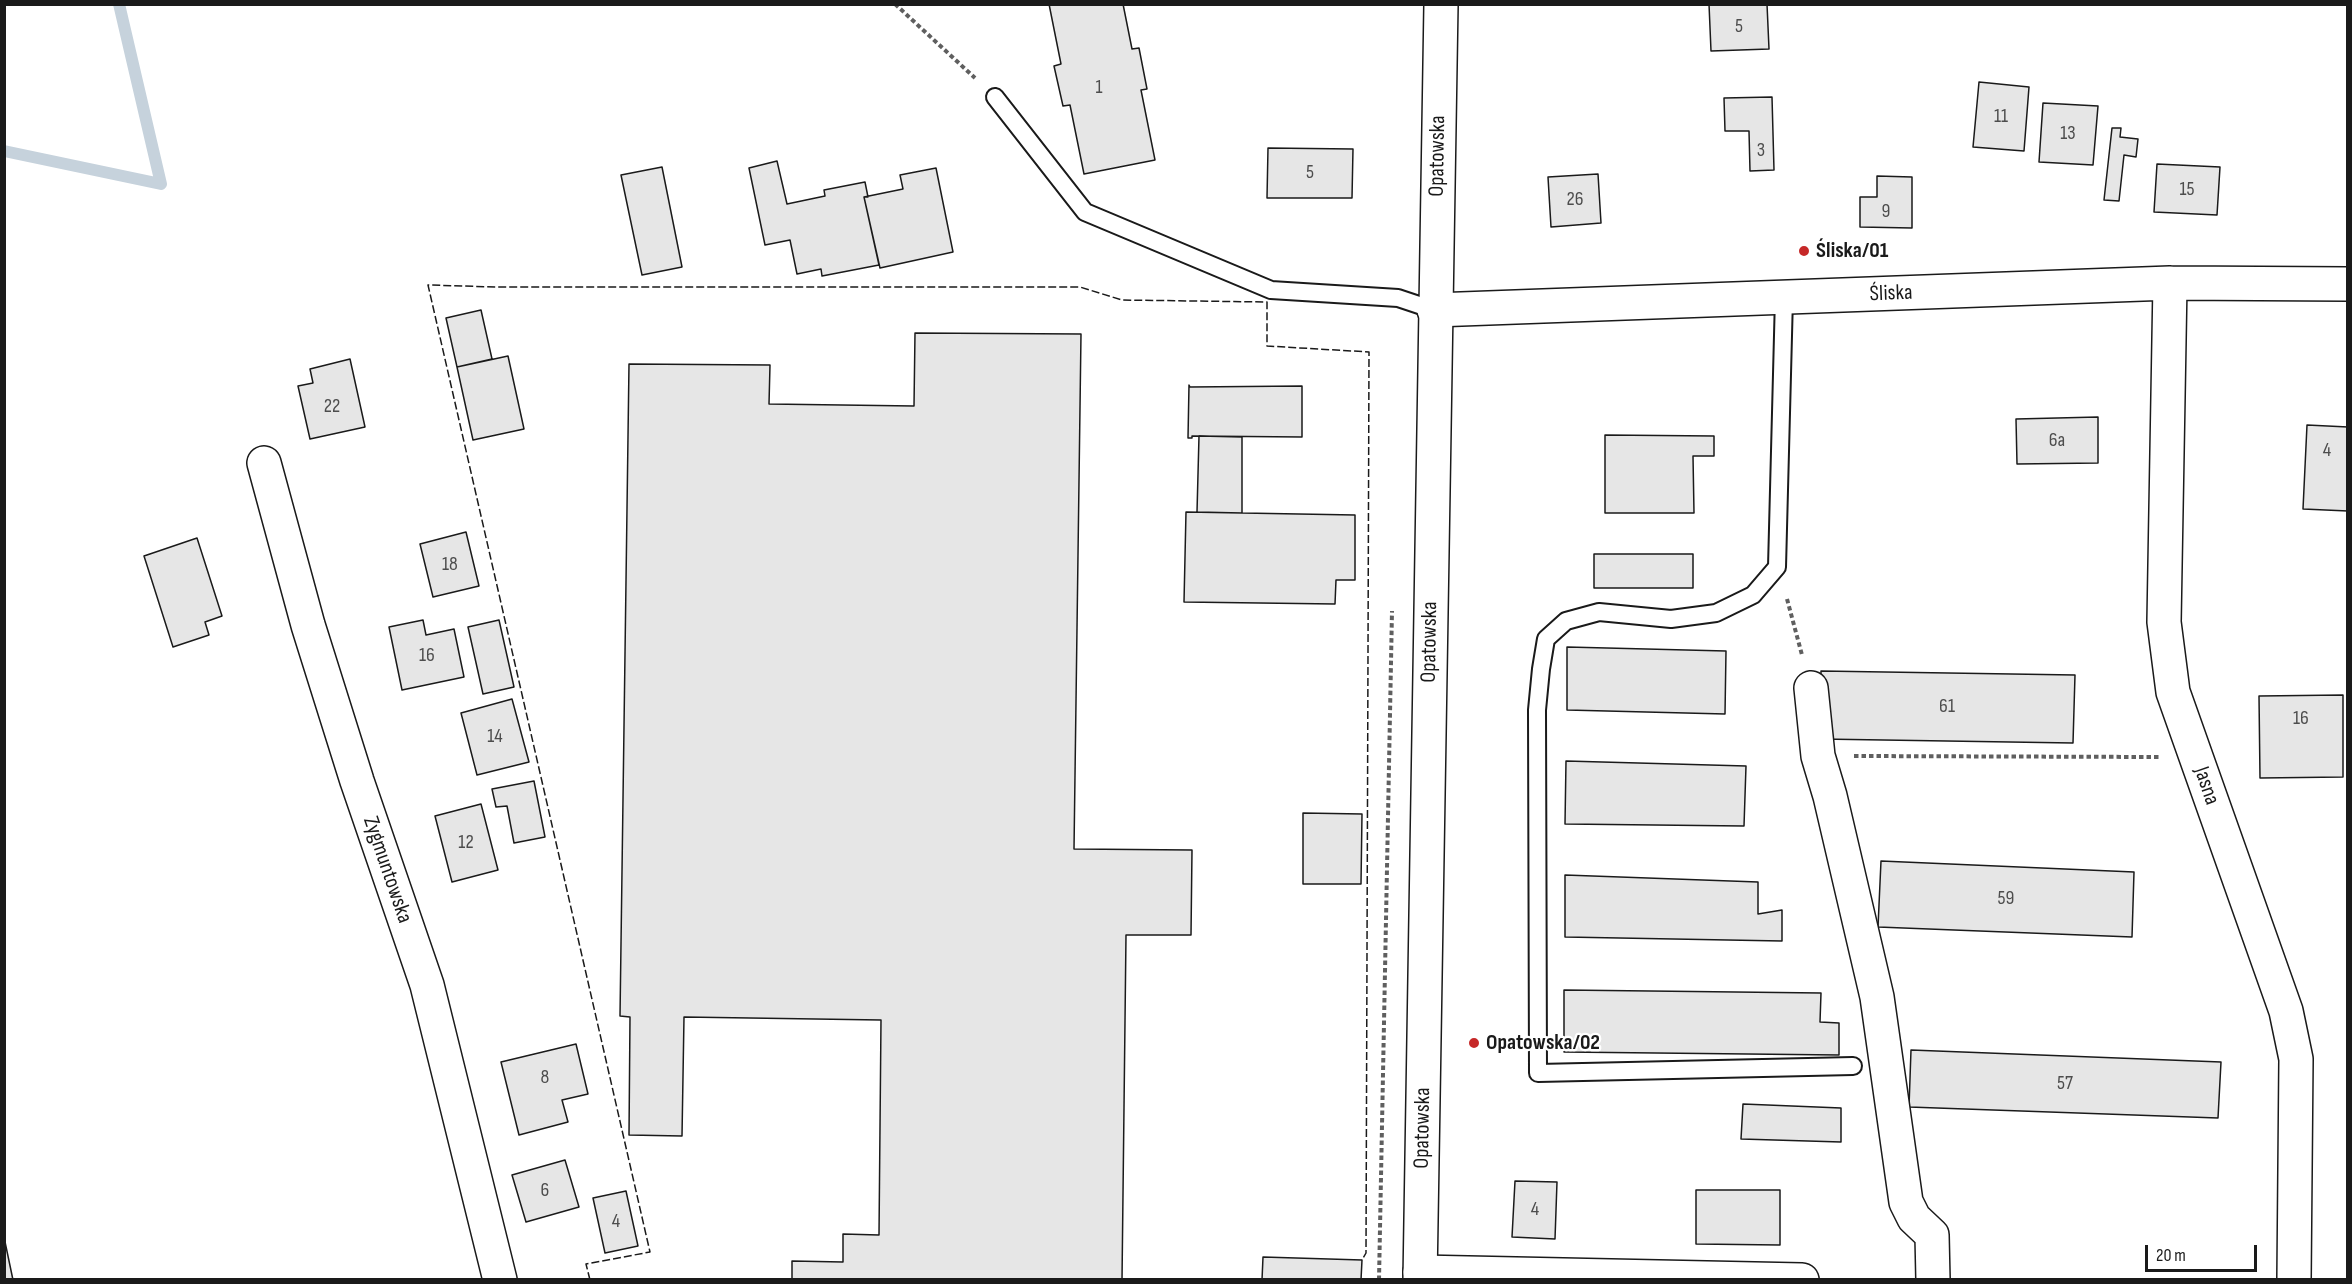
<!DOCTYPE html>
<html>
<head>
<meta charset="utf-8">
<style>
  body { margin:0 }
  #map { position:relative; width:2352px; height:1284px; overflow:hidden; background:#fff; font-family:"Sofia Sans Condensed",sans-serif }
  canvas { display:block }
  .frame { position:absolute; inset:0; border:6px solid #1a1a1a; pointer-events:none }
  .scale { position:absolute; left:2145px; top:1245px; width:112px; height:27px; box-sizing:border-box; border:3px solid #1a1a1a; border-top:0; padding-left:8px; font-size:18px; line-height:21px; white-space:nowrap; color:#1a1a1a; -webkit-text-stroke:4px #fff; paint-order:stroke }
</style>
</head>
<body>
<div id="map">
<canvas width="2352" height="1284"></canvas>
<div class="frame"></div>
<div class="scale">20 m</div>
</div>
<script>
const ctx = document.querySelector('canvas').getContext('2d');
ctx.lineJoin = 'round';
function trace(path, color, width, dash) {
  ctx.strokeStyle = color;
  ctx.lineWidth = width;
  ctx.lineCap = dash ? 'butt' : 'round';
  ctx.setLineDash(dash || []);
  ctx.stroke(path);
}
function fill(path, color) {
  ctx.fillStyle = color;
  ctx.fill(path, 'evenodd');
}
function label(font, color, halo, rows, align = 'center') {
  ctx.font = font + ' "Sofia Sans Condensed",sans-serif';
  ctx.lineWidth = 4.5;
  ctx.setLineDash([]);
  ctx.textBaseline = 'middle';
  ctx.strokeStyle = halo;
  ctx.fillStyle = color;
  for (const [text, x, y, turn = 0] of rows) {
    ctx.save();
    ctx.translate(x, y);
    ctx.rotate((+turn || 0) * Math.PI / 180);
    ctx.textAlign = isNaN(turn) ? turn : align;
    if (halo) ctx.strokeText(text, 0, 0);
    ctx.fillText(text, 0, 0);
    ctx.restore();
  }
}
const stream = new Path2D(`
  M4 151 161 184 119 4`);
const building = new Path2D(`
  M1049 4H1123L1132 49 1139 48 1147 89 1141 90 1155 160 1084 174 1070 105 1063 106 1054 66 1061 64Z
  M1709 4H1767L1769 49 1711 51Z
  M1979 82 2029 87 2024 151 1973 147Z
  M1772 97 1774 170 1750 171 1749 131H1725L1724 98Z
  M2043 103 2098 106 2093 165 2039 162Z
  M2112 128H2121L2120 137 2138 139 2136 157 2124 155 2119 201 2104 200Z
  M1268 148 1353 149 1352 198H1267Z
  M777 161 787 204 825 196 824 190 865 182 868 197H864L879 265 822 276 821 269 797 274 790 240 765 245 749 168Z
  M2157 164 2220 167 2217 215 2154 212Z
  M662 167 682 267 642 275 621 175Z
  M936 168 953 252 880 268 864 197 903 189 900 175Z
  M1598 174 1601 223 1551 227 1548 177Z
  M1877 176 1912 177V228L1860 227V197H1877Z
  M481 310 492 359 457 367 446 318Z
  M915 333 1081 334 1074 849 1192 850 1191 935H1126L1122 1280H792V1261L843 1262V1234L879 1235 881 1020 684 1017 682 1136 629 1135 630 1017 620 1016 629 364 770 365 769 404 914 406Z
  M508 356 524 429 473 440 457 367Z
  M350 359 365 427 310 439 298 386 313 383 310 369Z
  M1189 385 1190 387 1302 386V437L1192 436V438H1188Z
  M2098 417V463L2017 464 2016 419Z
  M2307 425 2348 427V511L2303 509Z
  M1605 435 1714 436V456H1693L1694 513H1605Z
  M1199 436 1242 437V513L1197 512Z
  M1186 512 1355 515V580H1336L1335 604 1184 602Z
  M466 532 479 586 433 597 420 544Z
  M197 538 222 616 205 622 209 635 173 647 144 556Z
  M1594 554H1693V588H1594Z
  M423 620 426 635 454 629 464 677 402 690 389 627Z
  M499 620 514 687 483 694 468 627Z
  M1567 647 1726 651 1725 714 1567 710Z
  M1821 671 2075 675 2073 743 1820 739Z
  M2343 695V777L2260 778 2259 696Z
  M512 699 529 762 477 775 461 713Z
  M1566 761 1746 766 1744 826 1565 824Z
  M534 781 545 837 514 843 507 806 496 807 492 789Z
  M481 804 498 870 452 882 435 816Z
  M1303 813 1362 814 1361 884H1303Z
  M1881 861 2134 872 2132 937 1878 927Z
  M1565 875 1758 882V914L1782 910V941L1565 937Z
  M1564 990 1821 993 1820 1022 1839 1023V1055L1564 1052Z
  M576 1044 588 1094 562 1100 568 1122 519 1135 501 1062Z
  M1911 1050 2221 1062 2218 1118 1909 1107Z
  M1743 1104 1841 1108V1142L1741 1139Z
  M565 1160 579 1207 526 1222 512 1175Z
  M1515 1181 1557 1182 1555 1239 1512 1237Z
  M1696 1190H1780V1245L1696 1244Z
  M626 1191 638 1246 605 1253 593 1198Z
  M4 1237 13 1280H4Z
  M1263 1257 1362 1260 1361 1280H1262Z`);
const path = new Path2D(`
  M895 4 975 78
  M1787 599 1802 655
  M1854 756 2159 757
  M1379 1280 1392 611`);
const lane = new Path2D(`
  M995 97 1085 212 1271 290 1398 298 1434 310
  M1784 297 1777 567 1753 595 1716 613 1671 619 1599 612 1566 621 1546 639 1541 669 1537 710 1538 1073 1853 1066`);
const street = new Path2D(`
  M2170 283 2164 622 2173 692 2286 1011 2296 1059 2294 1280
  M1434 310 2170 283 2348 284
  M264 463 308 625 357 781 427 985 500 1280
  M1811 688 1818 756 1830 796 1877 997 1906 1202 1914 1218 1932 1235 1933 1280
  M1420 1272 1802 1280`);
const secondary = new Path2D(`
  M1420 1280 1441 4`);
const fence = new Path2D(`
  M590 1280 586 1264 650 1252 428 285 496 287H1080L1122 300 1267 302V346L1369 352 1366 1253 1362 1260`);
const markers = [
  [1804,251,6,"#c62828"],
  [1474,1043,6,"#c62828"]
];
const numberNames = [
  ["5",1739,27],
  ["1",1099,88],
  ["11",2001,117],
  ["13",2068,134],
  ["3",1761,151],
  ["5",1310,173],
  ["15",2187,190],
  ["26",1575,200],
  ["9",1886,212],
  ["22",332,407],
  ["6a",2057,441],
  ["4",2327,451],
  ["18",450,565],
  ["16",427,656],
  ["61",1947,707],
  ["16",2301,719],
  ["14",495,737],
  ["12",466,843],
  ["59",2006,899],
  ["8",545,1078],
  ["57",2065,1084],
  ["6",545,1191],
  ["4",1535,1210],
  ["4",616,1222]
];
const streetNames = [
  ["Opatowska",1438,156,-89],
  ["Śliska",1891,294,-2],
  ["Opatowska",1430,642,-89],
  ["Jasna",2206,786,71],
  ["Zygmuntowska",387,870,71],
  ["Opatowska",1423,1128,-89]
];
const poiNames = [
  ["Śliska/01",1816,251],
  ["Opatowska/02",1486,1043]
];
trace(stream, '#c6d2dc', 12);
fill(building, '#e6e6e6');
trace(building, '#1a1a1a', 1.5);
trace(lane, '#1a1a1a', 20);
trace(street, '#1a1a1a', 36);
trace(secondary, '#1a1a1a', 36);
trace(path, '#5f5f5f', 4, [4.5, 3]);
trace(lane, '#fff', 16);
trace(street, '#fff', 33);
trace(secondary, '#fff', 33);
trace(fence, '#1a1a1a', 1.5, [8, 3]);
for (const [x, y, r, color] of markers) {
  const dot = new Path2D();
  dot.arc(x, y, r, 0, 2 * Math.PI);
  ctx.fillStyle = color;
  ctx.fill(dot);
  trace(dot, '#fff', 2);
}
label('20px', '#4d4d4d', null, numberNames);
label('22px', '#1a1a1a', '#fff', streetNames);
label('bold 22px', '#1a1a1a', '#fff', poiNames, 'left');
</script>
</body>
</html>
